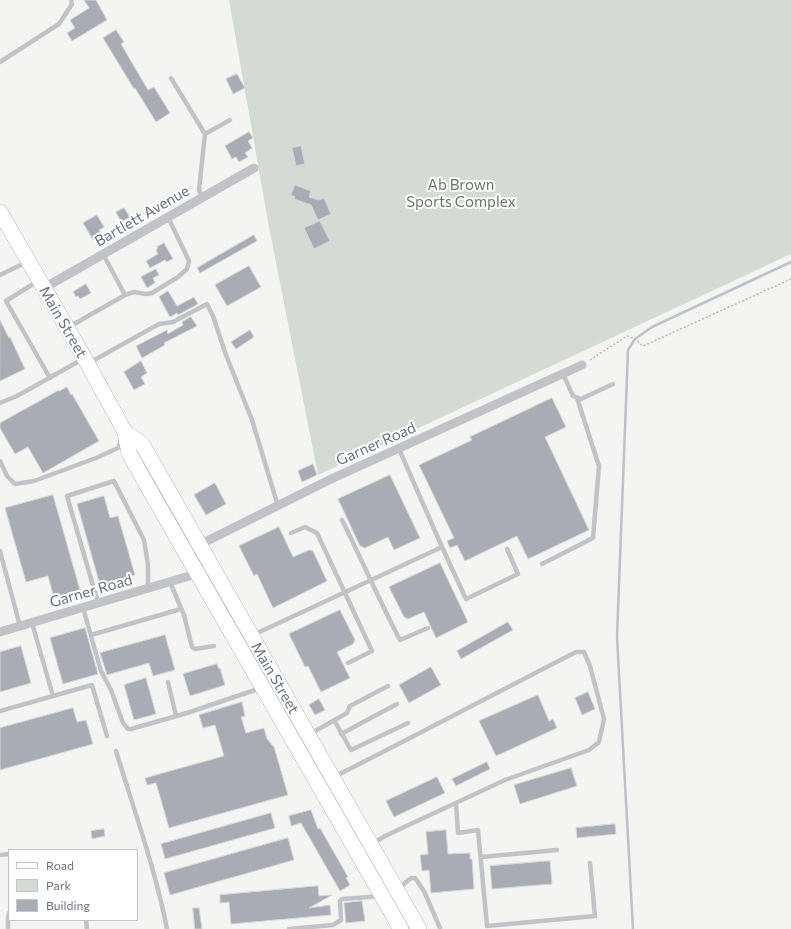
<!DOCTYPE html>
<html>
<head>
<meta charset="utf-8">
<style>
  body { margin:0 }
  #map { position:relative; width:791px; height:929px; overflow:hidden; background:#f4f5f2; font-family:Commissioner,sans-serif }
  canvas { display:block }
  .legend { position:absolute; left:8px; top:849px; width:130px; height:72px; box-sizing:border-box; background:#fff; border:1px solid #c3c5cc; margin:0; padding:5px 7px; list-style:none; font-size:12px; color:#686f7f }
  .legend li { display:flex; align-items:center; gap:8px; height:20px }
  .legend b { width:20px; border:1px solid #c3c5cc }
</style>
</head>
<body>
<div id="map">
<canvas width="791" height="929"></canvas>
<ul class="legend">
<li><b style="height:5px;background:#fff"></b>Road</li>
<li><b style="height:11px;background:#d5dbd4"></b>Park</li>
<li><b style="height:11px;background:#a9acb4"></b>Building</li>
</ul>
</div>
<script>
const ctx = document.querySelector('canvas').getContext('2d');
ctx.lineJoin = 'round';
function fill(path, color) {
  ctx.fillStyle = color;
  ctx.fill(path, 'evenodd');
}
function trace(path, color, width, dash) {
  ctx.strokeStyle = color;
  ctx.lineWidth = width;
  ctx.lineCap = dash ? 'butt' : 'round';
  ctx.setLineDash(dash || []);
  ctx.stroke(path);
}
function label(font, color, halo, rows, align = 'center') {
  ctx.font = font + ' Commissioner,sans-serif';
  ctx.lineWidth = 4;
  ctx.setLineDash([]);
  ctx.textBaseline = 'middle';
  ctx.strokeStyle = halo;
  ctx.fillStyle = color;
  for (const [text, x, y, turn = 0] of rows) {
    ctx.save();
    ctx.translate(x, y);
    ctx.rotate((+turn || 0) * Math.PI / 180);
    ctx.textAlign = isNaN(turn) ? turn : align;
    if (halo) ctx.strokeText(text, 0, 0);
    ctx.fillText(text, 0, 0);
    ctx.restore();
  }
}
const green = new Path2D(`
  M229 0H791V254L318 475 269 227Z`);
const stream = new Path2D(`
  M633 929 617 637 628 350 635 339 652 327 791 262`);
const building = new Path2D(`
  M84 0H96L107 20 72 41 67 33 75 28 70 20 89 8Z
  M116 30 124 42 121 44 148 90 154 87 170 113 156 122 135 88 134 89 103 38Z
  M237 74 245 88 233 94 226 79Z
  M249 132 253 138 248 141 252 148 245 153 248 157 239 162 236 157 232 159 225 146Z
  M301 146 305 164 296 166 292 148Z
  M295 185 311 191 309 197 319 200 324 198 331 214 318 220 311 205 294 199 295 197 291 195Z
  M124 208 130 217 121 222 116 212Z
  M97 215 104 227 99 230 102 235 93 240 83 223Z
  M320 221 330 241 314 249 304 228Z
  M254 235 257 241 200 273 197 268Z
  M164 243 173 259 166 262 165 260 150 268 146 261 158 254 156 250 158 248 157 247Z
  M249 266 261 287 227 306 215 285Z
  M156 269 159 275 153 278 155 283 147 288 141 277Z
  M86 284 91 293 80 299 78 296 76 297 73 292Z
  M168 291 177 306 194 297 198 304 178 315 177 313 170 317 159 297Z
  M191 317 197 326 164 343 165 345 142 358 136 346 167 330 168 334 183 325 182 322Z
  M0 320 9 338 10 337 25 369 0 381Z
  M250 330 254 337 236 349 231 342Z
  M141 361 147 373 141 377 145 384 134 390 124 372Z
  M67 387 71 395 72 394 99 441 43 473 28 447 15 454 0 428V423L59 390V391Z
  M552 398 566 427 545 437 589 530 528 559 517 536 465 561 457 545 450 548 447 541 454 538 419 465 472 440 470 437Z
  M313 464 317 475 302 482 298 471Z
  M390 475 420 538 394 550 388 537 365 548 360 546 338 499Z
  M215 483 226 504 206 515 194 495Z
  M53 495 80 590 54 598 48 576 26 582 5 508Z
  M104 496 110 518 118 516 135 575 100 585 77 504Z
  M279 527 293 557 309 550 313 551 327 581 273 608 257 574 254 576 239 546Z
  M440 563 468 622 436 638 424 612 408 619 404 617 389 587Z
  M340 610 355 640 353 644 337 652 350 678 321 692 308 666 305 667 289 634Z
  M508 622 513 630 461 659 457 651Z
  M85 628 98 674 63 684 50 638Z
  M165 635 175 670 153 676 149 663 107 675 100 653Z
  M21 646 31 683 0 692V652Z
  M217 664 219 669 220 668 225 685 190 696 183 674Z
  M431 667 441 685 409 703 399 685Z
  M146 678 156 714 134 720 124 685Z
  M588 692 595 709 582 715 575 698Z
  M538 695 549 721 553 719 557 728 496 756 479 721Z
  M319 699 325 710 315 715 309 705Z
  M242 702 245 716 241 717 246 733 264 728 267 739 274 747 288 795 169 828 156 783 147 785 145 778 224 756 215 725 203 728 199 715Z
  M73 708 77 722 86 720 93 744 0 770V728Z
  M487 762 490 769 456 786 452 779Z
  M571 768 577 786 520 804 514 785Z
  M437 777 445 793 394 817 386 801Z
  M311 810 318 829 320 828 348 877 346 878 350 885 340 891 301 823 291 826 289 816Z
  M271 813 275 828 165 859 161 844Z
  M615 824 616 834 577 838 576 828Z
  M104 829 105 836 92 839 91 831Z
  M446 830 448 854 470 853V859H472L474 889 431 893 429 870 422 871 420 855 428 854 426 832Z
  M288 838 294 860 170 895 164 873Z
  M550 861 552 884 492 889 490 866Z
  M318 886 319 896 332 895 309 908 330 905 331 915 231 924 229 902 220 903V895Z
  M362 901 365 921 346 923 344 903Z
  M193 908H199L202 929H195Z`);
const path = new Path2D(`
  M590 360 627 336 635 339 643 346 791 279`);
const lane = new Path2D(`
  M0 62 59 24 72 4 71 0
  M171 78 205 134
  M202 197 199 190 205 134 230 120
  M0 275 27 262
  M38 281 6 301 50 378
  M125 295 134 292 146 294 152 293 178 277 187 269 189 261 168 217
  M69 327 125 295 103 254
  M89 363 159 324 173 322 207 304 213 316 226 355 252 420 278 506
  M563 374 573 396 581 399 613 384
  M0 403 17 396 83 359
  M0 461 7 476 15 484 34 481 96 458 118 448 122 439
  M342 520C362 560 379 600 400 640L428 628
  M291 533 305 527 317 533 372 651 348 663
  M442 547 466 599 518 574 507 549
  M0 551 20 626
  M542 564 593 538 599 466 577 398
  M170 582 184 615 192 647 195 649 214 646
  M98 603 67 496 114 481 144 540 148 565V589
  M83 608 101 671 111 690 123 723 128 729H131L187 713 261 688
  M91 635 181 609
  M253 635 442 547 399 449
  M168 682 176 716
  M53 696 92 685 107 736
  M0 711 53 696 32 623
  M334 720 351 750 408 723
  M310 734 347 713 350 706 388 686
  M341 734 397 704
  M116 751C134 810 155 868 167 929
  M320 784C406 741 490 696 576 652H584L590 666 604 719 599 742 589 750 505 780 385 836 359 852
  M456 803 458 833 478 830 487 926 595 916 590 863
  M0 855 9 854
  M481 857 557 850
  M86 920 87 929
  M8 929V918L9 913
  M289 929 333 925 341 920 340 901 342 899 382 896 397 890 411 878H415L424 891 440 928`);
const street = new Path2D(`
  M44 288 254 168
  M185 552 329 480 582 365
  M0 632 213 569`);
const primary = new Path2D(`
  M0 212 80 350 125 432 129 453 148 487 401 929
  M125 432 142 444 419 929`);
const parkNames = [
  ["Ab Brown",461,185],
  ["Sports Complex",461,202]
];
const streetNames = [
  ["Bartlett Avenue",142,216,-30],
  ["Main Street",63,322,60],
  ["Garner Road",376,444,-24],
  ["Garner Road",91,591,-16],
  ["Main Street",275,678,60]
];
fill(green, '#d5dbd4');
trace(stream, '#bdc2c9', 2.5);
fill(building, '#a9acb4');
trace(building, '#d6d7d5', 1);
trace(primary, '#b3b5b9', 16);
trace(path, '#b9babd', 1.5, [2, 2]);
trace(lane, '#c2c3c7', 4.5);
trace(street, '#c2c3c7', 9);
trace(primary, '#fff', 15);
label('15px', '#667767', '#fff', parkNames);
label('15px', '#686f7f', '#fff', streetNames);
</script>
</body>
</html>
